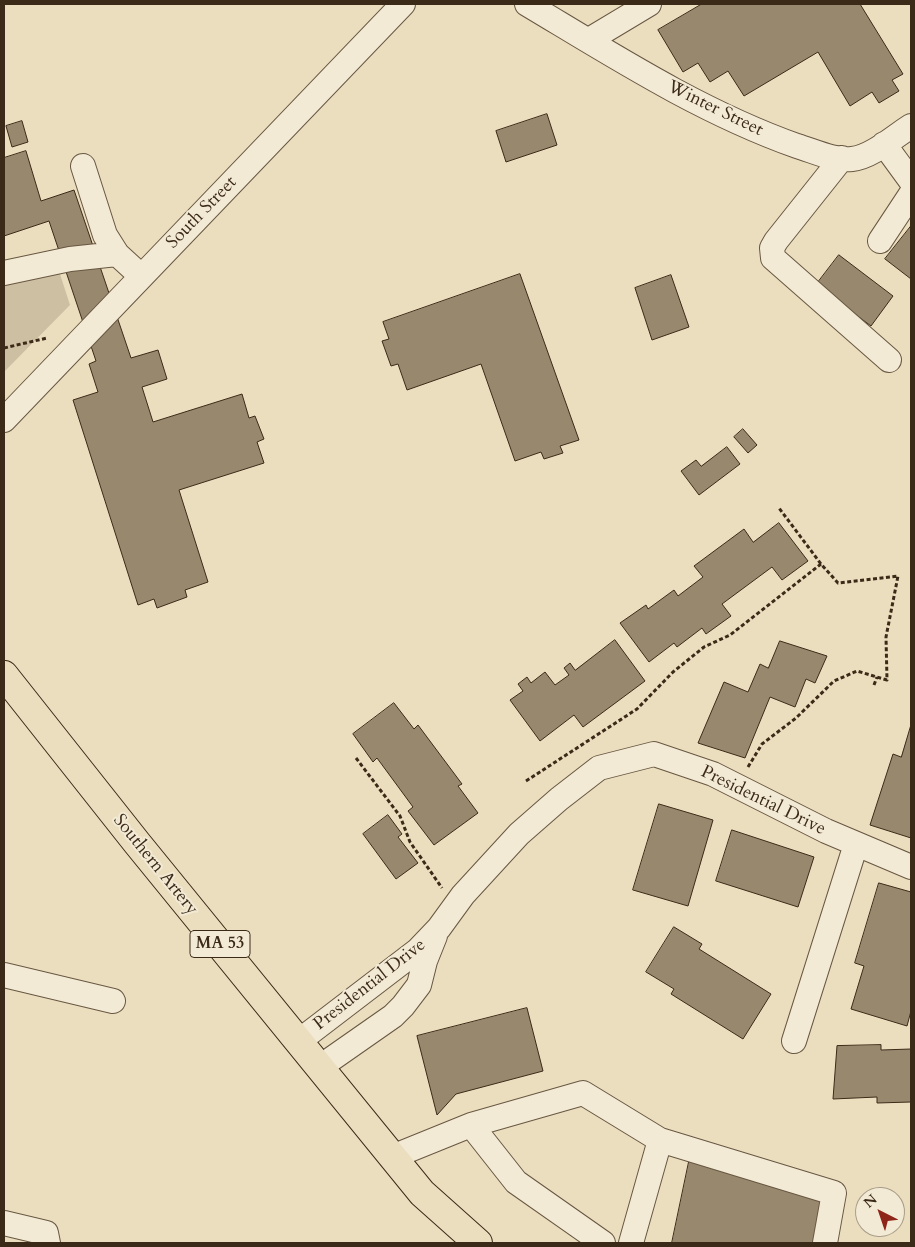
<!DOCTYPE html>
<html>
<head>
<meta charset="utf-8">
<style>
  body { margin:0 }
  #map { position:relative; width:915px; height:1247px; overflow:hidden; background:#ebdebe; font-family:Cardo,serif }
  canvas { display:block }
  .frame { position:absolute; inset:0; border:5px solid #3c2a18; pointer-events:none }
  .north { position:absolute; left:855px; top:1187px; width:50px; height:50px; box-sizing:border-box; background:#f2ead5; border:1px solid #a99d89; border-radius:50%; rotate:319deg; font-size:14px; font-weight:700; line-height:20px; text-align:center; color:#3c2a18 }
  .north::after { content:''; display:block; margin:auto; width:18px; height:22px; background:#8f2418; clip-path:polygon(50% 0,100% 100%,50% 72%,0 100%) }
</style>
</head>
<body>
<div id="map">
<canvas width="915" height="1247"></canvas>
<div class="frame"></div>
<div class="north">N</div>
</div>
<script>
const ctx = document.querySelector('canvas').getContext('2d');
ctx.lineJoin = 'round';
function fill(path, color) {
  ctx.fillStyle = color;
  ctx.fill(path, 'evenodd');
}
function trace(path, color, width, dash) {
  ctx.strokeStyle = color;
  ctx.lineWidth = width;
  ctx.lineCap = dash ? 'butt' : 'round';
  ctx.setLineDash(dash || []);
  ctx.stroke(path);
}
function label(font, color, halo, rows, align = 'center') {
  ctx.font = font + ' Cardo,serif';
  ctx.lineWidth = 4;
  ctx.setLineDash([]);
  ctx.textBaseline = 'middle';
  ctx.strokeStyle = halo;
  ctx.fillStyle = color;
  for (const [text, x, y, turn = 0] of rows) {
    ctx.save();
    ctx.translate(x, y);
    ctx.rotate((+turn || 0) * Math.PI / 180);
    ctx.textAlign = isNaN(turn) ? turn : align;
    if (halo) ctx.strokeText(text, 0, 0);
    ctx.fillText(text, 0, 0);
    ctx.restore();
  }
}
const green = new Path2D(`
  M59 271 70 305 4 372V280Z`);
const building = new Path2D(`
  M702 4H860L903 74 892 80 899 91 879 103 872 92 850 106 818 52 744 96 728 71 710 82 698 63 683 72 658 30Z
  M547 114 557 145 506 162 496 131Z
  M22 121 28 142 12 147 6 126Z
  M26 151 41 201 74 190 131 358 158 350 167 379 142 387 153 422 242 394 249 418 255 416 264 439 257 442 264 463 179 490 208 582 185 590 187 597 157 608 154 599 138 605 73 400 98 392 89 364 96 361 49 221 4 236V158Z
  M911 226V279L885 259Z
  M839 255 893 296 871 326 816 285Z
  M520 274 579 440 560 446 563 453 544 459 541 452 515 461 481 364 407 390 398 364 391 366 382 341 389 339 383 322Z
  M671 275 689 327 652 340 635 288Z
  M743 429 757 445 748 453 734 437Z
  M727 447 740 464 699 495 681 471 696 460 701 466Z
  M779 523 808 561 782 580 772 567 722 604 731 616 706 634 702 628 677 647 674 643 649 662 620 623 646 605 648 609 674 590 678 596 703 577 694 566 744 529 753 542Z
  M615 640 645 681 583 727 574 715 540 741 510 700 523 691 518 684 527 677 531 683 545 672 555 685 569 675 564 668 570 663 575 670Z
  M780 641 827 656 815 683 806 679 795 707 770 697 745 758 698 743 724 682 748 692 760 664 768 668Z
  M394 703 414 729 418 725 462 784 458 786 478 813 434 845 408 811 413 807 377 758 373 762 353 734Z
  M911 725V838L870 825 893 754 901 757Z
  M659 804 713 820 688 906 633 890Z
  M388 815 402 834 398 837 418 863 396 879 363 834Z
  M732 830 814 857 798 907 716 881Z
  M879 883 911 892V1011L907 1026 851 1009 864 966 855 963Z
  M674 927 702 944 699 949 771 994 743 1039 671 994 674 989 646 972Z
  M527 1008 543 1071 456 1094 437 1115 417 1036Z
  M881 1045V1050L911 1049V1102L877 1103V1097L833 1099 837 1046Z
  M690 1157 817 1189 823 1205 815 1243H672Z`);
const path = new Path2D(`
  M4 348 47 338
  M874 685 877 677
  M356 758 400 816 410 842 442 888
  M748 767 762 744 796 718 834 681 857 671 887 680 886 637 898 576 838 583 821 564 779 508
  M526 781 637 709 673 672 704 647 730 635 821 564`);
const minor = new Path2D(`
  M527 4C614 56 701 112 797 146 814 151 834 161 852 159 872 157 895 136 911 126
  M589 40 649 4
  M884 144 911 181
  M842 158 776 241 772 248 773 258 889 360
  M83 166 105 235 117 254 141 276
  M880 241 911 194
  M4 273 70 259 117 254
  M4 420 403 4
  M4 975 113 1001
  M299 1041 418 950 439 928 463 895 519 834 559 799 599 768 654 754 713 774 826 831 911 867
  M794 1041 856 844
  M320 1067 393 1016 403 1006 419 985 425 961 435 936
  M471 1125 516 1182 603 1243
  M660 1140 834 1193 825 1243
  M392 1157 471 1125 583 1093 660 1140 631 1243
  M4 1223 46 1233 48 1243`);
const major = new Path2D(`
  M4 675 137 843 422 1193 478 1243`);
const shields = [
  [220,944,60]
];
const shieldNames = [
  ["MA 53",220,944]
];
const streetNames = [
  ["Winter Street",715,109,26],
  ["South Street",202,213,-46],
  ["Presidential Drive",763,801,26],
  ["Southern Artery",155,865,51],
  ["Presidential Drive",370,985,-38]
];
fill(green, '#cdbfa2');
fill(building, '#97886e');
trace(building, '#3c2a18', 1);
trace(minor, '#685742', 26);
trace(major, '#3c2a18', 30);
trace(path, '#3c2a18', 3, [4, 2.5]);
trace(minor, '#f2ead5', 24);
trace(major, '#ebdebe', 28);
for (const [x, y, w] of shields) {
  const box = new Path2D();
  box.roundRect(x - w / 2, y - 13.5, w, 27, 4);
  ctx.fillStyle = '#f2ead5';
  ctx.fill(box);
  trace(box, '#3c2a18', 1);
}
label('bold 16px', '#3c2a18', null, shieldNames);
label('18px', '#3c2a18', '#f2ead5', streetNames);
</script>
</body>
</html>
